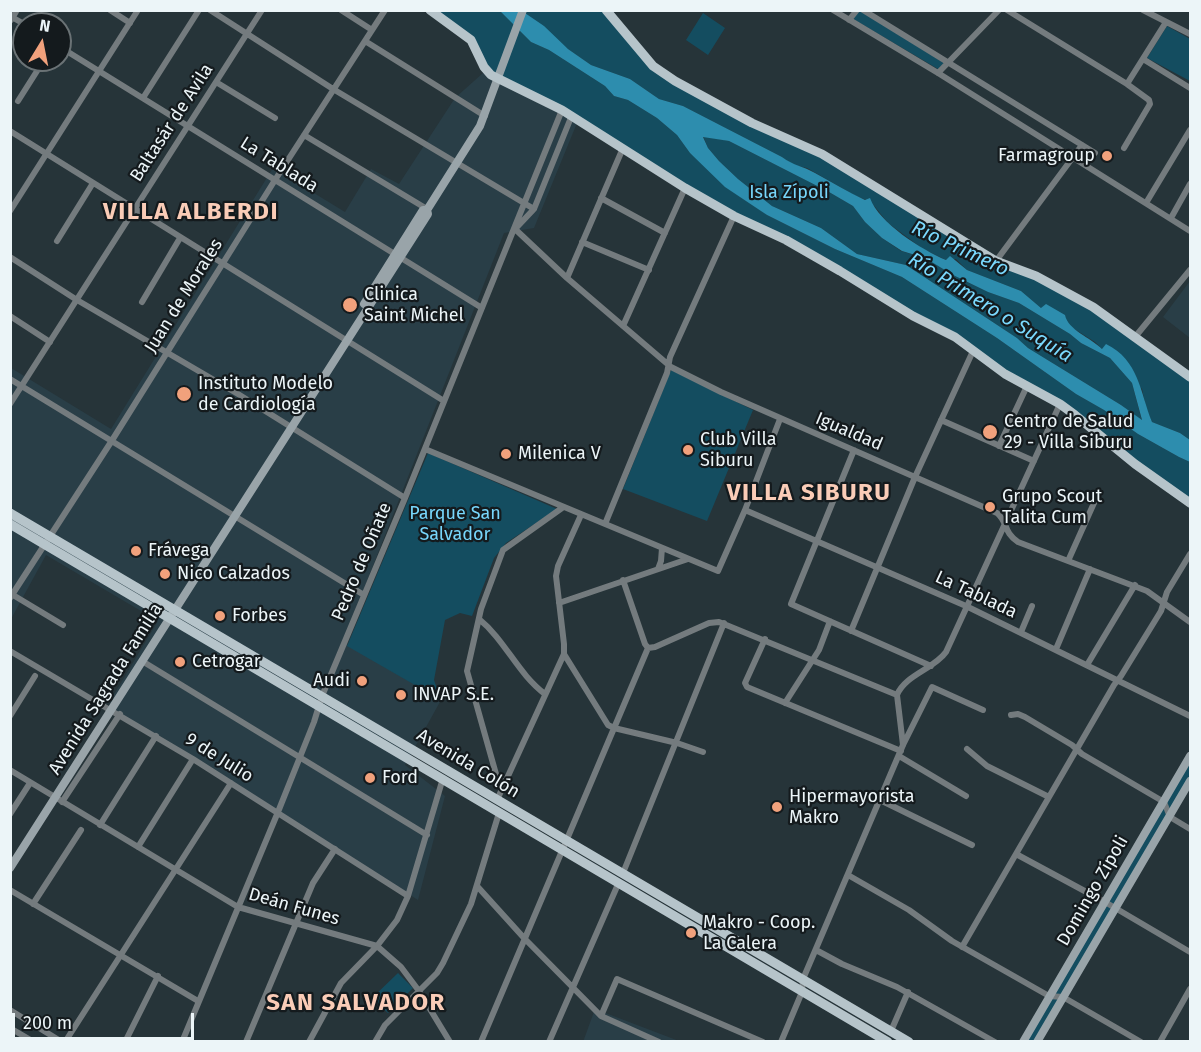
<!DOCTYPE html>
<html>
<head>
<meta charset="utf-8">
<style>
  body { margin:0 }
  #map { position:relative; width:1201px; height:1052px; overflow:hidden; background:#263439; font-family:"Fira Sans",sans-serif }
  canvas { display:block }
  .frame { position:absolute; inset:0; border:12px solid #ecf5f8; pointer-events:none }
  .north { position:absolute; left:12px; top:12px; width:60px; height:60px; box-sizing:border-box; background:#141a1d; border:2px solid #6a7275; border-radius:50%; rotate:10deg; font-size:16px; font-weight:700; line-height:24px; text-align:center; color:#ecf5f8 }
  .north::after { content:''; display:block; margin:auto; width:21px; height:27px; background:#f1a17c; clip-path:polygon(50% 0,100% 100%,50% 72%,0 100%) }
  .scale { position:absolute; left:12px; top:1013px; width:182px; height:27px; box-sizing:border-box; border:3px solid #ecf5f8; border-top:0; padding-left:8px; font-size:18px; line-height:21px; white-space:nowrap; color:#ecf5f8; -webkit-text-stroke:4px #141a1d; paint-order:stroke }
</style>
</head>
<body>
<div id="map">
<canvas width="1201" height="1052"></canvas>
<div class="frame"></div>
<div class="north">N</div>
<div class="scale">200 m</div>
</div>
<script>
const ctx = document.querySelector('canvas').getContext('2d');
ctx.lineJoin = 'round';
function fill(path, color) {
  ctx.fillStyle = color;
  ctx.fill(path, 'evenodd');
}
function trace(path, color, width, dash) {
  ctx.strokeStyle = color;
  ctx.lineWidth = width;
  ctx.lineCap = dash ? 'butt' : 'round';
  ctx.setLineDash(dash || []);
  ctx.stroke(path);
}
function label(font, color, halo, rows, align = 'center') {
  ctx.font = font + ' "Fira Sans",sans-serif';
  ctx.lineWidth = 4.5;
  ctx.setLineDash([]);
  ctx.textBaseline = 'middle';
  ctx.strokeStyle = halo;
  ctx.fillStyle = color;
  for (const [text, x, y, turn = 0] of rows) {
    ctx.save();
    ctx.translate(x, y);
    ctx.rotate((+turn || 0) * Math.PI / 180);
    ctx.textAlign = isNaN(turn) ? turn : align;
    if (halo) ctx.strokeText(text, 0, 0);
    ctx.fillText(text, 0, 0);
    ctx.restore();
  }
}
const built = new Path2D(`
  M483 73 577 123 534 228 504 233 343 642 441 700 405 765 445 796 418 900 112 709 110 701 158 621 46 555 11 619V368L111 429 273 168 345 212 371 169 399 184 455 98Z
  M1190 281V338L1163 317Z
  M595 1009 679 1041 583 1042Z`);
const green = new Path2D(`
  M430 11H500L531 42 549 50 605 86 614 96 628 100 657 118 677 135 690 153 767 215 835 249 902 277 997 338 1076 394 1104 410 1138 434 1179 457 1190 462V503L1111 444 955 337 734 216 572 115 491 75 473 45Z
  M522 11H606L661 72 800 143 996 261 1056 286 1190 377V440L1180 433 1152 422 1146 408 1142 389 1095 342 1041 308 1021 291 967 270 956 259 946 260 923 249 888 223 871 202 854 195 807 168 793 165 782 157 683 106 659 99 630 79 591 65 568 49Z
  M861 11 944 63 938 69 853 19 857 12Z
  M703 13 725 28 708 55 686 40Z
  M1167 26 1190 39V81L1147 58Z
  M703 136 729 141 829 192 853 206 865 222 882 238 901 251 925 258 953 275 988 292 1019 303 1070 334 1081 343 1110 358 1132 383 1142 421 1121 405 1028 348 1017 338 906 265 857 254 821 228 772 206 738 179 719 161 708 148Z
  M671 370 753 410 707 521 623 489Z
  M428 453 557 509 506 543 494 558 472 616 460 613 445 620 434 680 441 700 347 646Z
  M1190 756V781L1037 1041 1023 1042Z
  M398 973 413 988 388 1013 372 998Z`);
const water = new Path2D(`
  M500 11H522L544 26 568 49 591 65 630 79 659 99 683 106 782 157C794 166 803 166 815 173 832 182 848 192 865 200L870 198C879 223 922 250 946 260L950 256 967 270 1021 291 1041 308 1046 304 1065 315C1068 330 1090 337 1102 349L1106 344C1139 360 1140 392 1152 422L1180 433 1190 440V462L1179 457 1138 434 1104 410 1076 394 997 338 902 277 835 249 767 215 725 187 690 153 677 135 657 118 628 100 614 96 605 86 549 50 531 42ZM703 137 729 141 829 192 853 206 865 222 882 238 902 251 925 258 953 275 988 292 1019 303 1070 334 1081 343 1110 358 1132 383 1142 420 1121 405 1028 348 1017 338 906 265 857 254 821 228 772 206 738 179 719 161 708 148Z`);
const minor = new Path2D(`
  M110 10 130 23
  M210 10 333 89 534 209
  M341 10 372 30
  M833 10 938 73 1190 231
  M863 10 1095 153
  M1007 10 1127 84 1149 100 1150 104 1124 148
  M1143 10 1190 34
  M10 16 24 24
  M11 20 17 10
  M849 20 857 10
  M365 41 485 116
  M60 47 482 308
  M1143 59 1190 88
  M938 73 999 10
  M216 82 275 118
  M1127 84 1166 22
  M143 98 199 10
  M18 101 44 60
  M10 131 444 401
  M304 135 427 209
  M601 198 665 233
  M1146 203 1190 130
  M10 211 138 10
  M1171 218 1190 184
  M517 227 534 209 572 115
  M515 229 567 278 671 367 721 392 997 513C1008 522 1003 532 1018 542L1147 591 1190 622
  M57 241 93 183
  M582 242 649 270
  M10 257 77 300 238 394 405 498
  M996 261 1082 145
  M567 278 623 148
  M142 302 180 238
  M10 316 50 342
  M623 326 685 188
  M1135 337 1190 270
  M10 379 364 595
  M10 404 262 10
  M941 420 1034 461
  M999 446 1027 386
  M425 449 718 571 745 510 780 419
  M854 450 791 604 931 666
  M745 510 966 606 1190 716
  M605 524 667 373 670 357 734 216
  M1068 561 1094 503
  M658 569 661 561 662 548
  M623 580 645 644 648 648 655 647 709 623 719 622 897 695
  M13 595 63 625
  M10 598 111 442 275 180 385 10
  M559 603 688 559
  M479 619C505 640 518 674 545 694
  M851 631 915 477 973 351
  M1021 632 1032 606
  M765 639 745 683 747 687 901 751
  M1056 649 1090 569
  M10 651 193 759 408 896
  M564 654 608 725 614 728 677 743 703 752
  M142 661 427 835
  M1087 665 1135 585
  M785 703 819 650 830 621
  M1011 715 1018 714 1025 717 1072 745 1082 754 1164 802 1170 817 1190 829
  M10 716 35 676
  M903 745 897 695C905 675 934 669 946 652L1060 404
  M967 749 987 766 1049 797
  M899 756 966 796
  M10 770 238 907 377 946 401 967 419 991 450 1042
  M504 784 496 774 467 671 481 609 503 550 562 508
  M497 800 564 654V644L556 576 558 566 581 515
  M880 800 972 845
  M62 802 120 714
  M10 814 30 783
  M100 825 156 736
  M138 847 193 759
  M1016 854 1105 902 1190 952
  M623 873 724 623
  M848 875 909 910 952 941 1049 996 1063 997 1141 1042
  M477 886 524 938 601 1016 659 1042
  M10 890 198 1001
  M33 904 81 830
  M962 947 1114 685 1121 676 1161 611 1167 592 1190 554
  M816 950 842 964 897 987 995 1042
  M10 1010 62 1042
  M601 1016 617 979 763 1042
  M10 1028 34 1042
  M891 1031 908 992
  M65 1042 231 783
  M125 1042 158 976
  M182 1042 278 812 314 722 322 696 405 498 562 110
  M246 1042 313 883 335 849
  M309 1042 341 983 377 946 397 920 408 896 443 778
  M375 1042 385 1025 437 973 443 963 471 904 499 813
  M481 1042 648 648
  M549 1042 619 882
  M781 1042 802 992 803 979 903 745 932 687 983 710
  M1160 1042 1190 989`);
const secondary = new Path2D(`
  M364 304 423 210H427
  M10 868 428 214 427 210 480 126 523 10
  M1023 1042 1190 756
  M1037 1042 1190 781`);
const primary = new Path2D(`
  M430 10 471 40 484 67 491 75 562 110 685 188 734 216 786 240 840 271 913 316 955 337 1005 374 1060 404 1075 415 1135 464 1190 503
  M606 10 653 66 675 81 752 123 822 154 996 261 1036 276 1093 307 1190 377
  M10 513 909 1042
  M10 524 888 1042`);
const markers = [
  [1107,156,6,"#f1a17c"],
  [350,305,8,"#f1a17c"],
  [184,394,8,"#f1a17c"],
  [990,432,8,"#f1a17c"],
  [688,450,6,"#f1a17c"],
  [506,454,6,"#f1a17c"],
  [990,507,6,"#f1a17c"],
  [136,551,6,"#f1a17c"],
  [165,574,6,"#f1a17c"],
  [220,616,6,"#f1a17c"],
  [180,662,6,"#f1a17c"],
  [362,681,6,"#f1a17c"],
  [401,695,6,"#f1a17c"],
  [370,778,6,"#f1a17c"],
  [777,807,6,"#f1a17c"],
  [691,933,6,"#f1a17c"]
];
const streetNames = [
  ["Baltasár de Avila",172,123,-57],
  ["La Tablada",279,165,32],
  ["Juan de Morales",184,296,-58],
  ["Igualdad",849,432,23],
  ["Pedro de Oñate",362,562,-67],
  ["La Tablada",976,595,25],
  ["Avenida Sagrada Familia",106,689,-58],
  ["9 de Julio",219,758,32],
  ["Avenida Colón",468,764,31],
  ["Domingo Zípoli",1093,891,-60],
  ["Deán Funes",294,907,16]
];
const poiNames = [
  ["Farmagroup",1095,156,"right"],
  ["Clinica",364,295],
  ["Saint Michel",364,316],
  ["Instituto Modelo",198,384],
  ["de Cardiología",198,405],
  ["Centro de Salud",1004,422],
  ["29 - Villa Siburu",1004,443],
  ["Club Villa",700,440],
  ["Siburu",700,461],
  ["Milenica V",518,454],
  ["Grupo Scout",1002,497],
  ["Talita Cum",1002,518],
  ["Frávega",148,551],
  ["Nico Calzados",177,574],
  ["Forbes",232,616],
  ["Cetrogar",192,662],
  ["Audi",350,681,"right"],
  ["INVAP S.E.",413,695],
  ["Ford",382,778],
  ["Hipermayorista",789,797],
  ["Makro",789,818],
  ["Makro - Coop.",703,923],
  ["La Calera",703,944]
];
const parkNames = [
  ["Isla Zípoli",789,193],
  ["Parque San",455,514],
  ["Salvador",455,535]
];
const waterNames = [
  ["Río Primero",960,249,25],
  ["Río Primero o Suquía",990,308,32]
];
const districtNames = [
  ["VILLA ALBERDI",191,212],
  ["VILLA SIBURU",809,493],
  ["SAN SALVADOR",356,1003]
];
fill(built, '#293e47');
fill(green, '#144d60');
fill(water, '#2d8dae');
trace(minor, '#747b7e', 6);
trace(secondary, '#99a4a9', 8);
trace(primary, '#b6c4ca', 9);
for (const [x, y, r, color] of markers) {
  const dot = new Path2D();
  dot.arc(x, y, r, 0, 2 * Math.PI);
  ctx.fillStyle = color;
  ctx.fill(dot);
  trace(dot, '#141a1d', 2);
}
label('18px', '#ecf5f8', '#141a1d', streetNames);
label('18px', '#ecf5f8', '#141a1d', poiNames, 'left');
label('18px', '#77d6fb', '#141a1d', parkNames);
label('italic 20px', '#7ad9fe', '#141a1d', waterNames);
ctx.letterSpacing = '1.5px';
label('bold 24px', '#faccb7', '#141a1d', districtNames);
ctx.letterSpacing = '0px';
</script>
</body>
</html>
